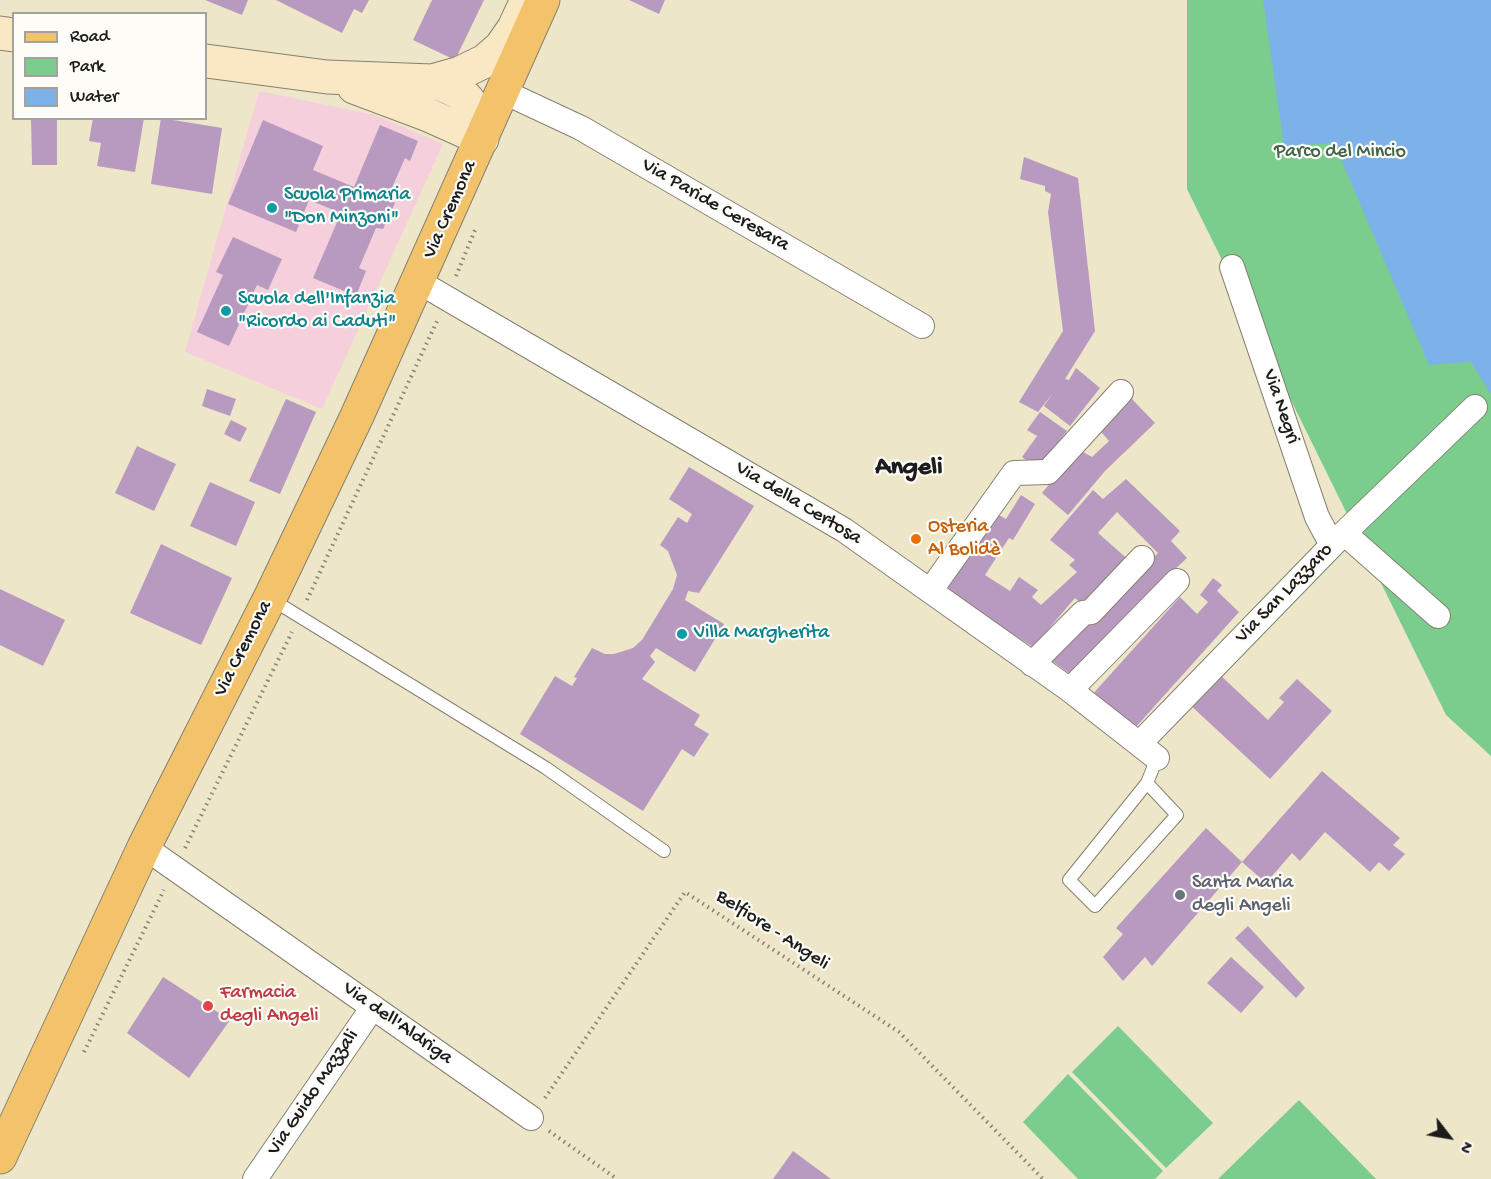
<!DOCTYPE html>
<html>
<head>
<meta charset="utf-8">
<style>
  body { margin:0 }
  #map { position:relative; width:1491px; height:1179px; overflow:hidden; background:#eee6c9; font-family:"Gochi Hand",sans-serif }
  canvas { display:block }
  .legend { position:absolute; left:12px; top:12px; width:195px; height:108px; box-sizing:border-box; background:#fdfcf7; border:2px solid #a3a29f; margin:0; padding:8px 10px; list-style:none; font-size:18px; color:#1c1c1c }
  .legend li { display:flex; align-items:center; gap:12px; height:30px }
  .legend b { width:30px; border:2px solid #a3a29f }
  .north { position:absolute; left:1419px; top:1107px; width:60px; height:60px; -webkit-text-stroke:4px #fdfcf7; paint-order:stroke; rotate:121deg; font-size:16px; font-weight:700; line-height:24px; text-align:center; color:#1c1c1c }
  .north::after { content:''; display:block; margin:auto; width:21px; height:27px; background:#1c1c1c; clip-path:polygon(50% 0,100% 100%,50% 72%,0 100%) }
</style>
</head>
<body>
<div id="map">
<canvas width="1491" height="1179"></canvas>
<ul class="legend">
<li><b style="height:8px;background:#f2c36a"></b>Road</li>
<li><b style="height:16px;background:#7bcd8e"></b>Park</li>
<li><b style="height:16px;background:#7db1ea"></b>Water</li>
</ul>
<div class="north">N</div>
</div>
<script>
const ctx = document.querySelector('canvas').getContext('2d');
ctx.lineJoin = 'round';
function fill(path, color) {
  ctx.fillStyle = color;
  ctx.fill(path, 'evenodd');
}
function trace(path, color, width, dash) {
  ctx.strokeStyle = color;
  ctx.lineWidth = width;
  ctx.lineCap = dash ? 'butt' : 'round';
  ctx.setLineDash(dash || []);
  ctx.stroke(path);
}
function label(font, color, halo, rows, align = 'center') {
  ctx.font = font + ' "Gochi Hand",sans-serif';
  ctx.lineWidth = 4.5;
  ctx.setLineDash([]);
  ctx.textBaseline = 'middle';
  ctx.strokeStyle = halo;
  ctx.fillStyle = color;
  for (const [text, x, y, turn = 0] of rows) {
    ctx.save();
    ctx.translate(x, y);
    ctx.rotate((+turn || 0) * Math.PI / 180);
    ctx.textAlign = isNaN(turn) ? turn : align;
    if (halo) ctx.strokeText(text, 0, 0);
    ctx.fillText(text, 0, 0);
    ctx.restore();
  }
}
const built = new Path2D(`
  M259 91 375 115 443 144 322 409 185 352Z`);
const green = new Path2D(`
  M1187 0H1491V756L1446 715 1187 189Z
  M1118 1026 1213 1123 1166 1168 1072 1072Z
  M1068 1074 1163 1171 1155 1179H1078L1023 1122Z
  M1299 1100 1376 1179H1218Z`);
const water = new Path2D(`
  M1263 0H1491V394L1471 362 1429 365 1334 143 1284 146Z`);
const building = new Path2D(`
  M205 0H248L242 15Z
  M276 0H369L362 13 354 9 342 33Z
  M432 0H484L455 60 413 40Z
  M629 0H665L659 14Z
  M31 118H57V165H32Z
  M93 118H144L135 172 97 166 101 143 89 141Z
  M161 118 222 128 212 194 151 184Z
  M263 120 323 146 313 170 354 187 380 125 418 141 410 161 405 158 387 199 395 203 383 229 376 228 359 268 366 271 356 296 313 278 341 213 309 200 296 232 228 204Z
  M1024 157 1078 178 1095 331 1065 379 1069 380 1076 368 1100 388 1070 426 1044 406 1053 393 1038 412 1019 402 1063 331 1048 212 1051 194 1045 191V186L1020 179Z
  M233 237 282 259 268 290 257 285 229 346 197 332 223 275 216 272Z
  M207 389 236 399 230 416 202 406Z
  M1130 397 1155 423 1105 471 1068 515 1042 493 1078 449 1092 457 1109 441 1097 427Z
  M286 399 316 412 280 494 249 481Z
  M1040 412 1067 431 1038 469 1022 457 1037 436 1027 430Z
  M231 420 247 428 240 442 224 434Z
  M137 446 176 464 154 511 115 493Z
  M689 467 754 506 699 593 688 591 685 600 724 624 695 672 656 648 650 656 655 662 642 679 700 715 694 725 709 734 694 757 682 749 643 811 520 734 555 676 572 686 577 678 574 677 592 648 605 654H614L633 648 642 640 673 589 677 575 668 551 660 545 678 517 687 523 692 514 669 499Z
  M1126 479 1180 531 1171 541 1187 558 1130 611 1073 676 1051 660 1158 553 1117 512 1098 533 1131 562 1088 609 1075 598 1033 647 941 588 997 514 1006 519 1021 495 1035 504 1013 540 1009 538 985 575 1010 591 1019 577 1038 590 1032 597 1041 605 1077 572 1069 565 1075 560 1050 540 1093 490 1103 499Z
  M210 482 255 502 236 546 190 526Z
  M161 544 232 578 201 645 130 613Z
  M1213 578 1222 585 1217 591 1239 612 1135 728 1091 696 1180 597 1197 614 1208 602 1200 595Z
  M0 589 65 620 43 666 0 645Z
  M1218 673 1268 720 1284 702 1279 698 1297 679 1332 711 1270 779 1188 703Z
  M1322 771 1400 838 1393 845 1405 854 1389 871 1379 862 1370 872 1325 832 1300 861 1292 853 1266 883 1242 862Z
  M1206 828 1242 862 1152 966 1145 957 1123 981 1103 957 1123 934 1116 928Z
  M1248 926 1305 988 1296 998 1235 938Z
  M1231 957 1264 987 1241 1013 1207 983Z
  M163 977 230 1020 189 1078 127 1033Z
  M793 1151 831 1179H773Z`);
const path = new Path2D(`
  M456 276 475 230
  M307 600 438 319
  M185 848 292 632
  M84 1052 164 890
  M545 1098 685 892 899 1032 1043 1179
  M549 1131 617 1179`);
const lane = new Path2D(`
  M271 599 546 768 664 851
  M1147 783 1069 880 1095 906 1177 815 1147 783 1157 758`);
const street = new Path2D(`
  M504 92 581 128 922 326
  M1232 267 1317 517 1332 545
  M419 282 844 530 1070 690 1157 758
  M1344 533 1475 407
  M930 591 1014 473 1048 472 1121 392
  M1032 664 1083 613 1091 612 1142 558
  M1070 690 1177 581
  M1139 744 1344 533 1438 616
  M144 847 531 1118
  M255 1179 373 1007`);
const secondary = new Path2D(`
  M0 33 14 35
  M206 61 327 77 432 81 460 73 485 61 501 47 514 28 527 0
  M432 81C475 97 469 97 482 139
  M354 87 426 114 482 139`);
const primary = new Path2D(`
  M0 1157 144 847 270 598 357 416 543 0`);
const markers = [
  [272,208,6,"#0f9aa8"],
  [226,311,6,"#0f9aa8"],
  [916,539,6,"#e8710a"],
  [682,634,6,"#0f9aa8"],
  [1180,895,6,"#6b7280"],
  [208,1006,6,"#e0444e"]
];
const parkNames = [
  ["Parco del Mincio",1340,153]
];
const cultureNames = [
  ["Scuola Primaria",284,196],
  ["\"Don Minzoni\"",284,219],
  ["Scuola dell'Infanzia",238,300],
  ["\"Ricordo ai Caduti\"",238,323],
  ["Villa Margherita",694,634]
];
const streetNames = [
  ["Via Paride Ceresara",715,206,30],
  ["Via Cremona",451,210,-66],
  ["Via Negri",1280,407,71],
  ["Via della Certosa",798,504,31],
  ["Via San Lazzaro",1285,594,-46],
  ["Via Cremona",244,649,-63],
  ["Belfiore - Angeli",772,931,33],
  ["Via dell'Aldriga",397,1024,35],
  ["Via Guido Mazzali",314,1093,-56]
];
const foodNames = [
  ["Osteria",928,528],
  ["Al Bolidè",928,551]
];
const worshipNames = [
  ["Santa Maria",1192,884],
  ["degli Angeli",1192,907]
];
const healthNames = [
  ["Farmacia",220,994],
  ["degli Angeli",220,1017]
];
const districtNames = [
  ["Angeli",909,469]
];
fill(built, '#f5cfdb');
fill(green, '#7bcd8e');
fill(water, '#7db1ea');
fill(building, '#b89ac0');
trace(lane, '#858172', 14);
trace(street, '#858172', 26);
trace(secondary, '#858172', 35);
trace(primary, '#858172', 35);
trace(path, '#858172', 4, [1.5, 4.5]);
trace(lane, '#fff', 12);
trace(street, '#fff', 24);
trace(secondary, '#fae7c3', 33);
trace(primary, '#f2c36a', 33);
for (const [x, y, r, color] of markers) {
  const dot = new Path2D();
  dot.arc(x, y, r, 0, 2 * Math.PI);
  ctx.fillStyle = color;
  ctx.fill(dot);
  trace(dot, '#fdfcf7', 2);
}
label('20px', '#42634a', '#fdfcf7', parkNames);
label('20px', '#0d838f', '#fdfcf7', cultureNames, 'left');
label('20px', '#1c1c1c', '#fdfcf7', streetNames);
label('20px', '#c56008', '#fdfcf7', foodNames, 'left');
label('20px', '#5b616d', '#fdfcf7', worshipNames, 'left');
label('20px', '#be3a42', '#fdfcf7', healthNames, 'left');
label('bold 26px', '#1c1c1c', '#fdfcf7', districtNames);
</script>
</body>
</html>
